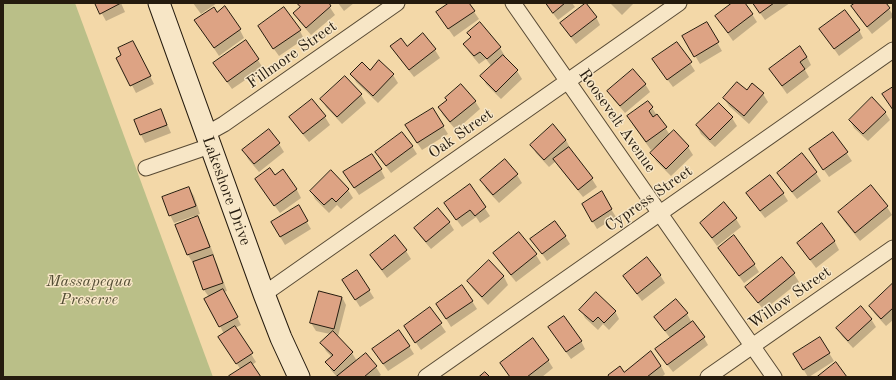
<!DOCTYPE html>
<html>
<head>
<meta charset="utf-8">
<style>
  body { margin:0 }
  #map { position:relative; width:896px; height:380px; overflow:hidden; background:#f3d8a8; font-family:"Old Standard TT",serif }
  canvas { display:block }
  .frame { position:absolute; inset:0; border:4px solid #251b0e; pointer-events:none }
</style>
</head>
<body>
<div id="map">
<canvas width="896" height="380"></canvas>
<div class="frame"></div>
</div>
<script>
const ctx = document.querySelector('canvas').getContext('2d');
ctx.lineJoin = 'round';
function fillPath(path, color) { ctx.fillStyle = color; ctx.fill(path, 'evenodd'); }
function strokePath(path, color, width, dash) { ctx.strokeStyle = color; ctx.lineWidth = width; ctx.lineCap = dash ? 'butt' : 'round'; ctx.setLineDash(dash || []); ctx.stroke(path); }
function write(font, color, halo, rows, align = 'center') {
  ctx.font = font + ' "Old Standard TT",serif'; ctx.lineWidth = 3; ctx.setLineDash([]); ctx.textBaseline = 'middle'; ctx.strokeStyle = halo; ctx.fillStyle = color; for (const [text, x, y, turn = 0] of rows) {
    ctx.save(); ctx.translate(x, y); ctx.rotate((+turn || 0) * Math.PI / 180); ctx.textAlign = isNaN(turn) ? turn : align; if (halo) ctx.strokeText(text, 0, 0); ctx.fillText(text, 0, 0); ctx.restore();
  }
}
fillPath(new Path2D(`
  M3 3H75L213 377H3Z`), '#babf88');
fillPath(new Path2D(`
  M96 3H121L125 12 106 21Z
  M193 3H217L201 14Z
  M298 3H327L335 15 311 35 299 21 294 13 300 8Z
  M338 3H354L344 11Z
  M451 3H468L479 19 454 37 442 20Z
  M545 3H572L575 7 558 20Z
  M610 3H634L622 15Z
  M734 3H744L752 14 757 22 733 41 721 24 716 16Z
  M753 3H790L765 20Z
  M857 3H885L893 15V17L872 34 857 15 852 7Z
  M217 13 240 30 244 38 219 56 196 21Z
  M596 17 600 25 576 44 566 31 561 23Z
  M706 23 722 51 700 64 684 37Z
  M480 24 500 48 505 56 504 57 517 71 522 79 501 99 486 84 482 76 492 67 486 59 479 64 469 52 465 44 472 38 469 33Z
  M820 29 859 30 863 38 839 56Z
  M300 31 304 39 279 56 263 34Z
  M423 34 435 50 440 58 414 77 396 54 392 46 407 47Z
  M246 42 263 68 232 89 219 71Z
  M677 43 695 71 673 87 658 67Z
  M137 50 154 84 136 93 118 58Z
  M807 57 811 65 805 70 809 77 787 94 775 77 770 69Z
  M370 71 393 75 398 83 378 103 356 82 352 74Z
  M345 77 361 95 366 103 342 124 326 107 322 99Z
  M645 84 650 92 625 113 613 99 609 91Z
  M752 85 763 94 768 102 749 124 729 106 724 98 747 91Z
  M312 100 325 117 330 125 309 142 295 125 291 117Z
  M447 100 475 101 480 109 456 130 443 115 439 107Z
  M719 104 732 118 737 126 715 147 701 134 697 126Z
  M652 108 670 135 674 131 688 147 693 155 671 176 656 161 652 153 659 146 658 145 651 150 633 125 629 117Z
  M161 111 165 119 171 133 145 143 141 135Z
  M885 112 890 120 868 141 854 128 850 120Z
  M443 126 448 134 422 150 411 134Z
  M268 131 279 144 284 152 259 172 248 159 244 151Z
  M833 133 852 161 829 177 810 150Z
  M566 140 570 148 569 149 592 179 597 187 583 197 559 167 556 161 549 167 536 153 532 145Z
  M412 146 417 154 391 173 381 160Z
  M801 155 816 173 821 181 797 199 783 181 778 173Z
  M381 170 385 178 359 195 349 180Z
  M282 171 297 190 301 198 280 213 261 187 256 179 274 176Z
  M331 172 348 190 353 198 341 209 337 205 329 213 315 199 311 191Z
  M517 175 522 183 499 203 486 189 482 181Z
  M470 186 490 216 480 223 476 217 462 227 450 211Z
  M871 187 887 207 892 215 860 241 844 221 839 213Z
  M189 188 194 196 200 214 197 215 202 225 214 255H212L217 264 227 291 224 292 241 325 235 328 256 362 252 365 260 377H231L241 370 224 345V334L220 326 209 297 204 290 194 262 193 263 188 255 176 225 195 218 194 216 174 223 170 215Z
  M601 193 616 217 597 229 583 205Z
  M747 193H783L788 201 765 218 752 201Z
  M724 204 736 219 741 227 717 246 706 231 701 223Z
  M298 207 311 229 285 245 272 223Z
  M449 222 454 230 431 249 420 236 415 228Z
  M822 225 835 242 839 250 816 268 803 251 798 243Z
  M519 234 536 255 541 263 516 282 499 261 495 253Z
  M565 236 570 244 547 261 532 239Z
  M395 237 406 251 411 259 387 278 376 263 371 255Z
  M724 256 754 264 759 272 744 283Z
  M782 258 794 274 799 282 764 310 751 295 747 287Z
  M489 261 504 277 508 285 488 305 473 289 468 281Z
  M660 275 665 283 642 301 629 284 625 276Z
  M893 284V320L886 326 875 314 870 306Z
  M348 288 369 290 374 298 360 307Z
  M342 297 346 305 338 336H336L352 353 357 361 366 354 376 367 381 375 378 377H337L331 370 327 362 332 357 326 351 322 343 330 334 316 331 311 323Z
  M676 300 687 314 692 323 704 338 708 345 673 372 661 357 671 339 660 325 655 317Z
  M472 301 477 309 451 327 437 304Z
  M430 309 446 332 421 350 405 327Z
  M581 310 615 311 619 319 609 330 603 324 598 330 585 318Z
  M871 319 876 327 853 348 842 336 838 328Z
  M554 335 581 341 585 349 571 359Z
  M409 346 414 354 388 371 378 357Z
  M829 353 834 361 809 377H808L799 362Z
  M548 360 553 368 542 377H510L501 364Z
  M661 366 665 374 662 377H610L623 373Z`), '#0003');
const building = new Path2D(`
  M95 3H121L100 14Z
  M297 3H329L331 6 306 28 293 13 300 7Z
  M449 3H469L475 11 448 29 436 12Z
  M546 3H565L553 13Z
  M586 3 597 17 571 37 560 23Z
  M732 3H745L753 14 728 33 715 16Z
  M753 3H774L760 13Z
  M855 3H886L890 8 867 27 851 6Z
  M225 6 241 29 214 48 194 20 214 7 217 12Z
  M284 7 301 30 273 49 258 26Z
  M845 10 860 30 834 49 819 29Z
  M480 22 501 47 487 59 480 52 474 56 463 44 471 37 467 33Z
  M707 22 719 42 694 57 682 36Z
  M423 33 436 49 409 70 390 46 401 38 407 46Z
  M246 40 259 59 227 82 213 63Z
  M133 41 151 76 130 86 116 58 121 55 118 48Z
  M677 42 692 62 667 80 652 59Z
  M800 46 807 57 800 62 805 69 782 86 769 69Z
  M503 55 518 70 496 92 480 76Z
  M379 60 394 74 373 96 350 74 362 62 370 70Z
  M633 69 646 84 620 106 607 91Z
  M345 76 362 94 337 117 320 99Z
  M737 82 747 90 752 83 764 93 744 116 723 98Z
  M461 84 476 101 450 122 438 107 447 100 445 98Z
  M893 87V110L882 94Z
  M872 97 886 112 863 134 849 120Z
  M312 99 326 116 303 134 289 117Z
  M648 101 653 107 649 111 653 117 657 114 667 127 646 142 627 116Z
  M719 103 733 117 710 140 696 125Z
  M433 108 444 126 417 143 405 125Z
  M161 109 167 125 140 135 134 120Z
  M553 124 566 140 544 160 530 145Z
  M269 129 280 143 254 164 242 150Z
  M674 130 689 146 666 169 650 153Z
  M402 132 413 146 386 166 375 152Z
  M833 132 848 152 823 170 809 149Z
  M569 147 593 178 578 190 553 159Z
  M802 153 817 172 792 192 777 173Z
  M372 154 382 169 354 188 343 172Z
  M505 159 518 174 493 195 480 180Z
  M270 168 275 175 283 169 297 189 274 206 255 179Z
  M331 170 349 189 336 202 332 198 324 205 310 191Z
  M770 175 784 193 760 211 746 193Z
  M470 184 486 207 475 216 470 210 456 220 444 203Z
  M871 185 888 206 855 233 838 212Z
  M189 187 196 206 169 216 162 197Z
  M602 191 612 209 592 222 582 204Z
  M724 202 737 218 712 238 700 223Z
  M299 205 308 221 280 237 271 222Z
  M438 208 450 222 426 242 414 228Z
  M198 216 210 247 187 255 175 225Z
  M555 221 566 236 542 254 530 239Z
  M822 223 835 241 810 260 797 243Z
  M519 232 537 254 511 275 493 253Z
  M395 235 407 250 382 270 370 255Z
  M734 235 755 264 739 276 718 248Z
  M213 255 223 283 203 290 193 262Z
  M647 257 661 275 637 294 623 276Z
  M782 257 795 273 758 303 745 287Z
  M489 260 504 276 482 297 467 281Z
  M357 270 370 290 355 300 342 280Z
  M893 283V308L881 319 869 306Z
  M462 285 473 301 446 319 436 304Z
  M223 289 238 317 219 327 204 299Z
  M319 291 342 297 334 329 310 323Z
  M596 292 616 311 604 323 598 317 593 322 579 310Z
  M676 299 688 313 665 331 654 317Z
  M861 306 872 319 848 341 836 328Z
  M430 307 442 323 415 343 404 326Z
  M564 316 582 341 566 352 548 327Z
  M693 321 705 337 667 365 655 349Z
  M235 326 253 353 236 364 218 337Z
  M399 330 410 346 383 364 372 349Z
  M333 331 353 352 334 371 325 362 333 355 320 343Z
  M820 337 830 353 803 370 793 354Z
  M533 338 549 360 527 377H510L500 363Z
  M651 351 661 366 647 377H609L608 375 620 366 624 372Z
  M366 353 377 366 364 377H336Z
  M251 362 261 377H230L229 376Z
  M836 362 847 377H817Z
  M485 372 490 377H479Z`);
fillPath(building, '#dda384');
strokePath(building, '#251b0e', 1);
const street = new Path2D(`
  M513 3 774 377
  M206 134 224 124 397 3
  M146 168 210 146
  M264 294 679 3
  M426 377 893 50
  M708 377 893 248`);
const secondary = new Path2D(`
  M159 3 264 294 281 338 299 377`);
strokePath(street, '#584a34', 17);
strokePath(secondary, '#251b0e', 23);
strokePath(street, '#f7e6c6', 15);
strokePath(secondary, '#f7e6c6', 21);
write('16px', '#251b0e', '#f7e6c6', [
  ["Fillmore Street",292,55,-35],
  ["Roosevelt Avenue",617,121,55],
  ["Oak Street",461,134,-35],
  ["Lakeshore Drive",226,191,70],
  ["Cypress Street",649,199,-35],
  ["Willow Street",790,298,-35]
]);
write('italic 16px', '#524c33', '#f7e6c6', [
  ["Massapequa",89,282],
  ["Preserve",89,300]
]);
</script>
</body>
</html>
